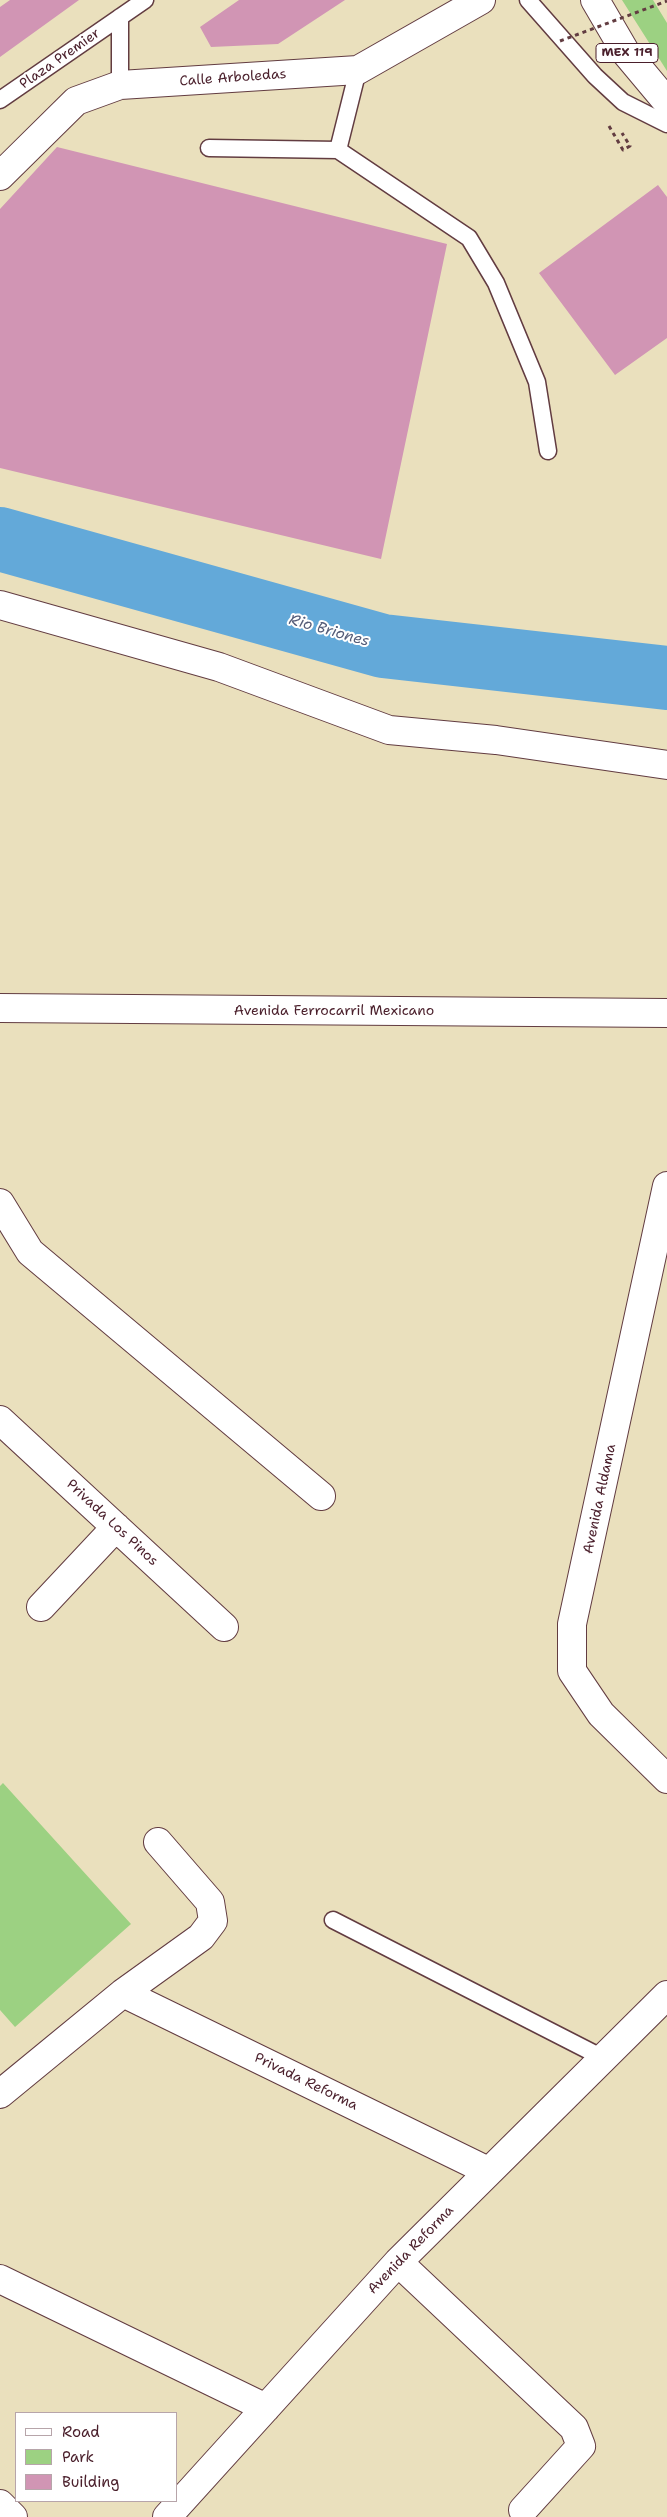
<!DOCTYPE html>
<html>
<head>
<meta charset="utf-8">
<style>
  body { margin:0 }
  #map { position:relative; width:667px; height:2517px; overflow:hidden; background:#eae0bd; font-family:"Shantell Sans",sans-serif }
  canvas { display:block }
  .legend { position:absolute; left:15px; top:2412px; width:162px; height:90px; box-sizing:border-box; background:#fff; border:1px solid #b7a5aa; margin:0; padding:6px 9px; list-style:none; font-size:15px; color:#4a1f2b }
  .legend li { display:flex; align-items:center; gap:10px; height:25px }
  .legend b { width:25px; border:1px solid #b7a5aa }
</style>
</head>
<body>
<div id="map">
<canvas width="667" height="2517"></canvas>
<ul class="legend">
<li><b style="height:6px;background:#fff"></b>Road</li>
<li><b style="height:14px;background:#9cd182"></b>Park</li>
<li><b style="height:14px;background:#d195b4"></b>Building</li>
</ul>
</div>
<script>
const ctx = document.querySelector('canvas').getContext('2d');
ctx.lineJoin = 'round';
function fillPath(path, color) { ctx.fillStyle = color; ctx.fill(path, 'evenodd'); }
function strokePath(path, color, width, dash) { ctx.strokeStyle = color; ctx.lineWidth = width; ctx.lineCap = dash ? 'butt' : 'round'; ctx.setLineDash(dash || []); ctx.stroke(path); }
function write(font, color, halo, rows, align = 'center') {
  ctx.font = font + ' "Shantell Sans",sans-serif'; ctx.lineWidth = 4; ctx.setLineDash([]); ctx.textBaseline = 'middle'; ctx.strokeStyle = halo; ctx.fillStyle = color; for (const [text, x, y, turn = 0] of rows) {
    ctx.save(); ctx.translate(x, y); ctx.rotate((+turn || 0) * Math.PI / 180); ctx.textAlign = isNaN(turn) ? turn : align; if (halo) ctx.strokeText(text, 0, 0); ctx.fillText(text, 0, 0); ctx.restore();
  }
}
fillPath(new Path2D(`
  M622 0H653L667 23V71Z
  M3 1783 131 1924 15 2027 0 2010V1786Z`), '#9cd182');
strokePath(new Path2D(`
  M0 539 383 646 667 678`), '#63a9d9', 64);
fillPath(new Path2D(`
  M10 0H79L0 57V7Z
  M239 0H345L278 44 211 47 200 27Z
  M57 147 447 244 381 559 0 468V209Z
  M658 185 667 197V338L615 375 539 273Z`), '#d195b4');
const service = new Path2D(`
  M528 0 595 76 623 102 667 124
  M120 17V85
  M358 70 338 150 469 238 496 283 537 382 548 451
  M0 100 145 0
  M209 148 338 150
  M333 1920 605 2059`);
const minor = new Path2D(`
  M0 176 76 101 120 85 358 70 481 0
  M0 605 219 667 389 730 496 740 667 765
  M0 1008 667 1013
  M667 1186 572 1624V1671L601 1714 667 1779
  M0 1203 30 1252 321 1496
  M0 1420 224 1627
  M41 1607 116 1527
  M123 1993 488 2171
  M0 2094 123 1993 201 1937 213 1921 210 1902 158 1842
  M398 2262 574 2428 581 2446 523 2510
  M0 2279 266 2408
  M0 2504 13 2517
  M167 2517 398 2262 667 1995`);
const primary = new Path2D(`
  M595 0 626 53 667 102`);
strokePath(service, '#623c41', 19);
strokePath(minor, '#623c41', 30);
strokePath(primary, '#623c41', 30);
strokePath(new Path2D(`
  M609 126 623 150 630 146 622 133`), '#623c41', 3, [4, 4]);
strokePath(service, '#fff', 16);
strokePath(minor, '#fff', 28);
strokePath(primary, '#fff', 28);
strokePath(new Path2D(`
  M560 41 667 1`), '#623c41', 3, [4, 4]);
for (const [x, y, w] of [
  [627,53,62]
]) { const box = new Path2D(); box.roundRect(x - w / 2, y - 9.5, w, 19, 4); ctx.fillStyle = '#fff'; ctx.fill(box); strokePath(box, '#4a1f2b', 1); }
write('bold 12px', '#4a1f2b', null, [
  ["MEX 119",627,53]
]);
write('14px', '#4a1f2b', '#fff', [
  ["Plaza Premier",60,59,-35],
  ["Calle Arboledas",233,78,-4],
  ["Avenida Ferrocarril Mexicano",334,1011],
  ["Avenida Aldama",600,1499,-78],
  ["Privada Los Pinos",112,1523,43],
  ["Privada Reforma",306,2082,26],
  ["Avenida Reforma",411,2250,-46]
]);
write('italic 15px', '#555d79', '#fff', [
  ["Rio Briones",329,631,16]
]);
</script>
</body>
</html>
